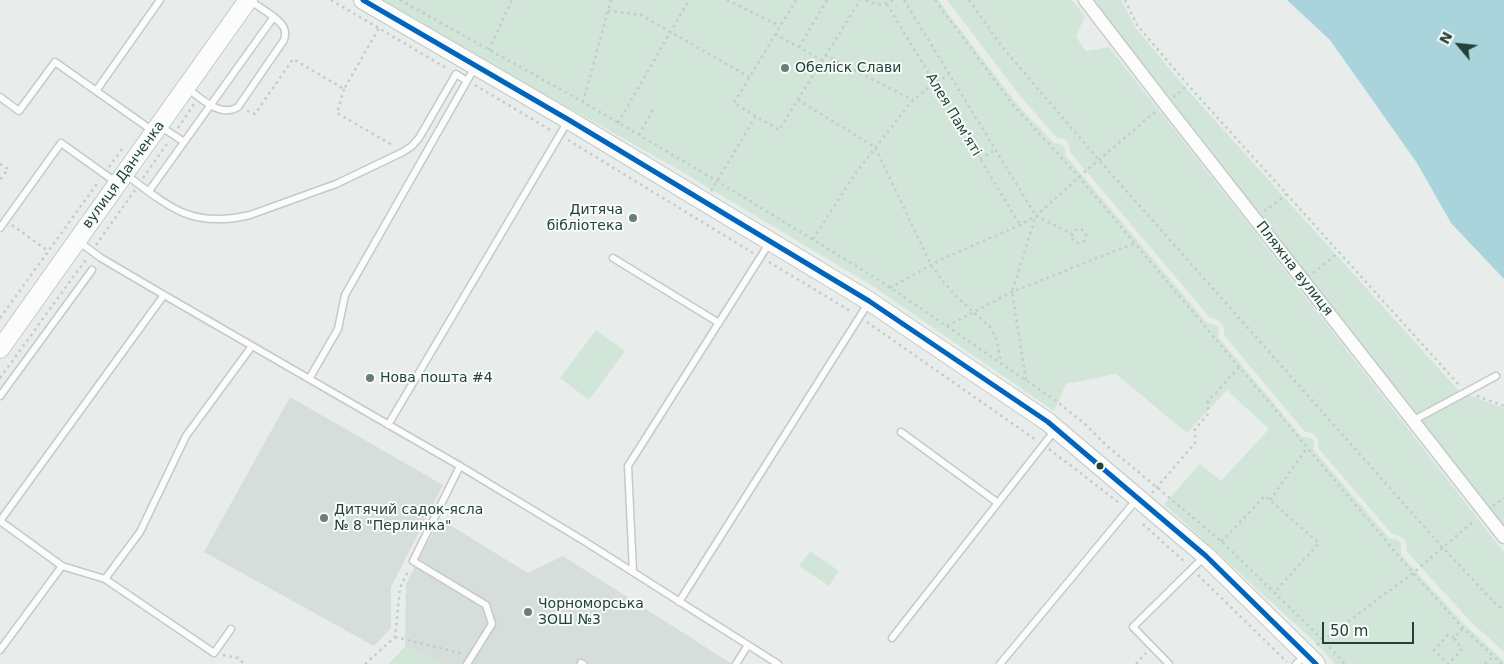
<!DOCTYPE html>
<html>
<head>
<meta charset="utf-8">
<style>
  body { margin:0 }
  #map { position:relative; width:1504px; height:664px; overflow:hidden; background:#e8edeb; font-family:"DejaVu Sans",sans-serif }
  canvas { display:block }
  .north { position:absolute; left:1434px; top:20px; width:50px; height:50px; -webkit-text-stroke:4px #f7fbf9; paint-order:stroke; rotate:298deg; font-size:14px; font-weight:700; line-height:20px; text-align:center; color:#24423a }
  .north::after { content:''; display:block; margin:auto; width:18px; height:22px; background:#24423a; clip-path:polygon(50% 0,100% 100%,50% 72%,0 100%) }
  .scale { position:absolute; left:1322px; top:622px; width:92px; height:22px; box-sizing:border-box; border:2px solid #24423a; border-top:0; padding-left:6px; font-size:15px; line-height:18px; white-space:nowrap; color:#24423a; -webkit-text-stroke:4px #f7fbf9; paint-order:stroke }
</style>
</head>
<body>
<div id="map">
<canvas width="1504" height="664"></canvas>
<div class="north">N</div>
<div class="scale">50 m</div>
</div>
<script>
const ctx = document.querySelector('canvas').getContext('2d');
ctx.lineJoin = 'round';
function fillPath(path, color) { ctx.fillStyle = color; ctx.fill(path, 'evenodd'); }
function strokePath(path, color, width, dash) { ctx.strokeStyle = color; ctx.lineWidth = width; ctx.lineCap = dash ? 'butt' : 'round'; ctx.setLineDash(dash || []); ctx.stroke(path); }
function write(font, color, halo, rows, align = 'center') {
  ctx.font = font + ' "DejaVu Sans",sans-serif'; ctx.lineWidth = 4; ctx.setLineDash([]); ctx.textBaseline = 'middle'; ctx.strokeStyle = halo; ctx.fillStyle = color; for (const [text, x, y, turn = 0] of rows) {
    ctx.save(); ctx.translate(x, y); ctx.rotate((+turn || 0) * Math.PI / 180); ctx.textAlign = isNaN(turn) ? turn : align; if (halo) ctx.strokeText(text, 0, 0); ctx.fillText(text, 0, 0); ctx.restore();
  }
}
fillPath(new Path2D(`
  M290 397 443 485 391 587V628L374 646 204 552Z
  M440 519 528 573 563 556 732 664H444L405 647 406 584Z`), '#d6dedb');
fillPath(new Path2D(`
  M378 0H938L1016 103 1054 143C1063 144 1066 145 1065 155L1207 323C1217 324 1221 326 1218 337L1302 437C1312 437 1316 439 1313 449L1389 538 1396 539 1401 543V555L1465 625 1504 661V664H1335L1316 643 1164 504 1200 464 1221 481 1269 429 1227 390 1187 433 1116 374 1066 384 1054 411 871 285 679 170Z
  M947 0H1072L1085 16 1076 37 1086 51 1109 47 1243 217 1504 552V652L1470 621 1407 552C1407 541 1403 535 1392 534L1318 448C1320 438 1315 432 1305 432L1224 335C1226 326 1220 319 1210 318L1070 152C1070 143 1066 137 1057 138L1021 97Z
  M1091 0H1121L1135 27 1183 85 1460 392 1504 408V531Z
  M596 330 625 351 589 400 560 378Z
  M810 551 839 571 829 586 799 566Z
  M405 647 444 664H388Z`), '#d1e6d8');
fillPath(new Path2D(`
  M1287 0H1504V279L1451 223 1417 163 1330 40Z`), '#a9d4db');
const lane = new Path2D(`
  M187 88C202 99 220 118 238 107L284 40C285 36 286 33 284 28 279 18 259 7 249 0
  M96 91 160 0
  M0 97 19 111 55 62 153 131
  M160 126 184 142
  M125 174C143 187 164 205 184 213 204 221 229 220 250 215L336 184 403 152 412 146 419 138 456 74 467 81
  M149 191 273 18
  M0 228 61 143 117 183
  M78 241 101 258 164 295 460 466 584 541 778 664
  M613 258 719 323
  M309 379 338 329 345 295 475 67
  M0 396 92 270
  M1414 420 1496 376
  M388 425 568 121
  M901 432 998 503
  M460 466 413 561 486 605 492 624 467 664
  M0 521 62 566 105 579 214 653 231 629
  M0 521 164 295
  M633 572 628 466 770 242
  M105 579 140 532 186 436 252 346
  M679 602 869 302
  M892 638 1055 430
  M0 650 62 566
  M581 663 583 664
  M736 664 748 645
  M1000 664 1137 499
  M1169 664 1133 627 1205 556
  M1296 664 1306 655`);
const street = new Path2D(`
  M1085 0 1165 104 1504 537`);
const secondary = new Path2D(`
  M363 0 569 120 869 301 1048 422 1206 556 1316 664
  M0 349 248 0`);
strokePath(lane, '#c5cac8', 9);
strokePath(street, '#c5cac8', 15);
strokePath(secondary, '#c3cbc8', 20);
strokePath(new Path2D(`
  M331 0 448 69
  M400 0 583 102 717 181 879 280 1055 400 1086 425 1106 445 1221 541 1322 639 1345 664
  M727 0 780 26
  M796 0 734 103 779 130 860 0
  M866 0C875 5 884 6 893 0
  M904 0 1036 216
  M935 0 1014 106 1079 177 1413 573 1463 628 1502 664
  M969 0 1003 48 1099 160 1443 548 1495 603 1504 610
  M1125 0 1137 25 1188 85 1460 386
  M887 4 1020 225
  M608 11 641 15 749 77
  M775 34 822 60
  M799 47 827 0
  M489 50 512 0
  M825 55 913 100
  M475 85 552 131
  M344 89 337 113 394 146
  M1173 97 1188 85
  M798 100 875 147 931 265 942 280 957 297 990 327 997 341 1001 363
  M583 102 611 0
  M247 111 255 114 293 59 344 89 379 28
  M618 123 689 0
  M178 128 194 104
  M639 135 654 107
  M568 140 753 253
  M980 159 995 150
  M0 164 8 169 0 180
  M109 167 122 149
  M143 178 169 141
  M711 191 756 116
  M1264 211 1287 194
  M1036 216 1072 234
  M12 225 48 251
  M1072 236a7 7 0 1 1 14 0a7 7 0 1 1-14 0Z
  M813 239 855 174 911 102 934 83 949 75
  M96 245 135 190
  M769 262 852 312
  M1313 273 1339 252
  M890 288 940 260 1020 225 1036 216 1079 177 1156 111
  M0 318 99 181
  M867 322 1036 440
  M947 326 1012 292 1135 243
  M0 378 87 258
  M1026 380 1012 292 1035 218
  M1477 396 1504 406
  M1049 449 1118 502
  M1152 493 1195 443V429L1208 414V401L1239 367
  M1270 500 1307 448
  M1493 506 1504 498
  M1143 524 1185 562
  M1221 541 1225 538 1265 496 1319 543 1274 593
  M1198 575 1287 662
  M395 637 464 654
  M1454 638 1448 635 1434 650 1448 664 1462 649 1454 638 1463 628
  M1317 645 1413 573 1475 520
  M223 655 238 658 244 664
  M365 664 395 637 400 588 409 569
  M1136 664 1146 653
  M1485 664 1493 657`), '#c3ccca', 2.5, [2.5, 4]);
strokePath(lane, '#fcfcfc', 6);
strokePath(street, '#fcfcfc', 12);
strokePath(secondary, '#fcfcfc', 18);
strokePath(new Path2D(`
  M363 0 569 120 869 301 1048 422 1206 556 1316 664`), '#0065bd', 5);
for (const [x, y, r, color] of [
  [785,68,5,"#697e78"],
  [633,218,5,"#697e78"],
  [370,378,5,"#697e78"],
  [1100,466,4.5,"#24423a"],
  [324,518,5,"#697e78"],
  [528,612,5,"#697e78"]
]) { const dot = new Path2D(); dot.arc(x, y, r, 0, 2 * Math.PI); ctx.fillStyle = color; ctx.fill(dot); strokePath(dot, '#f7fbf9', 2); }
write('14px', '#24423a', '#f7fbf9', [
  ["Обеліск Cлави",795,68],
  ["Дитяча",623,210,"right"],
  ["бібліотека",623,226,"right"],
  ["Нова пошта #4",380,378],
  ["Дитячий садок-ясла",334,510],
  ["№ 8 \"Перлинка\"",334,526],
  ["Чорноморська",538,604],
  ["ЗОШ №3",538,620]
], 'left');
write('14px', '#24423a', '#f7fbf9', [
  ["Алея Пам'яті",953,115,59],
  ["вулиця Данченка",124,175,-54],
  ["Пляжна вулиця",1294,269,52]
]);
</script>
</body>
</html>
